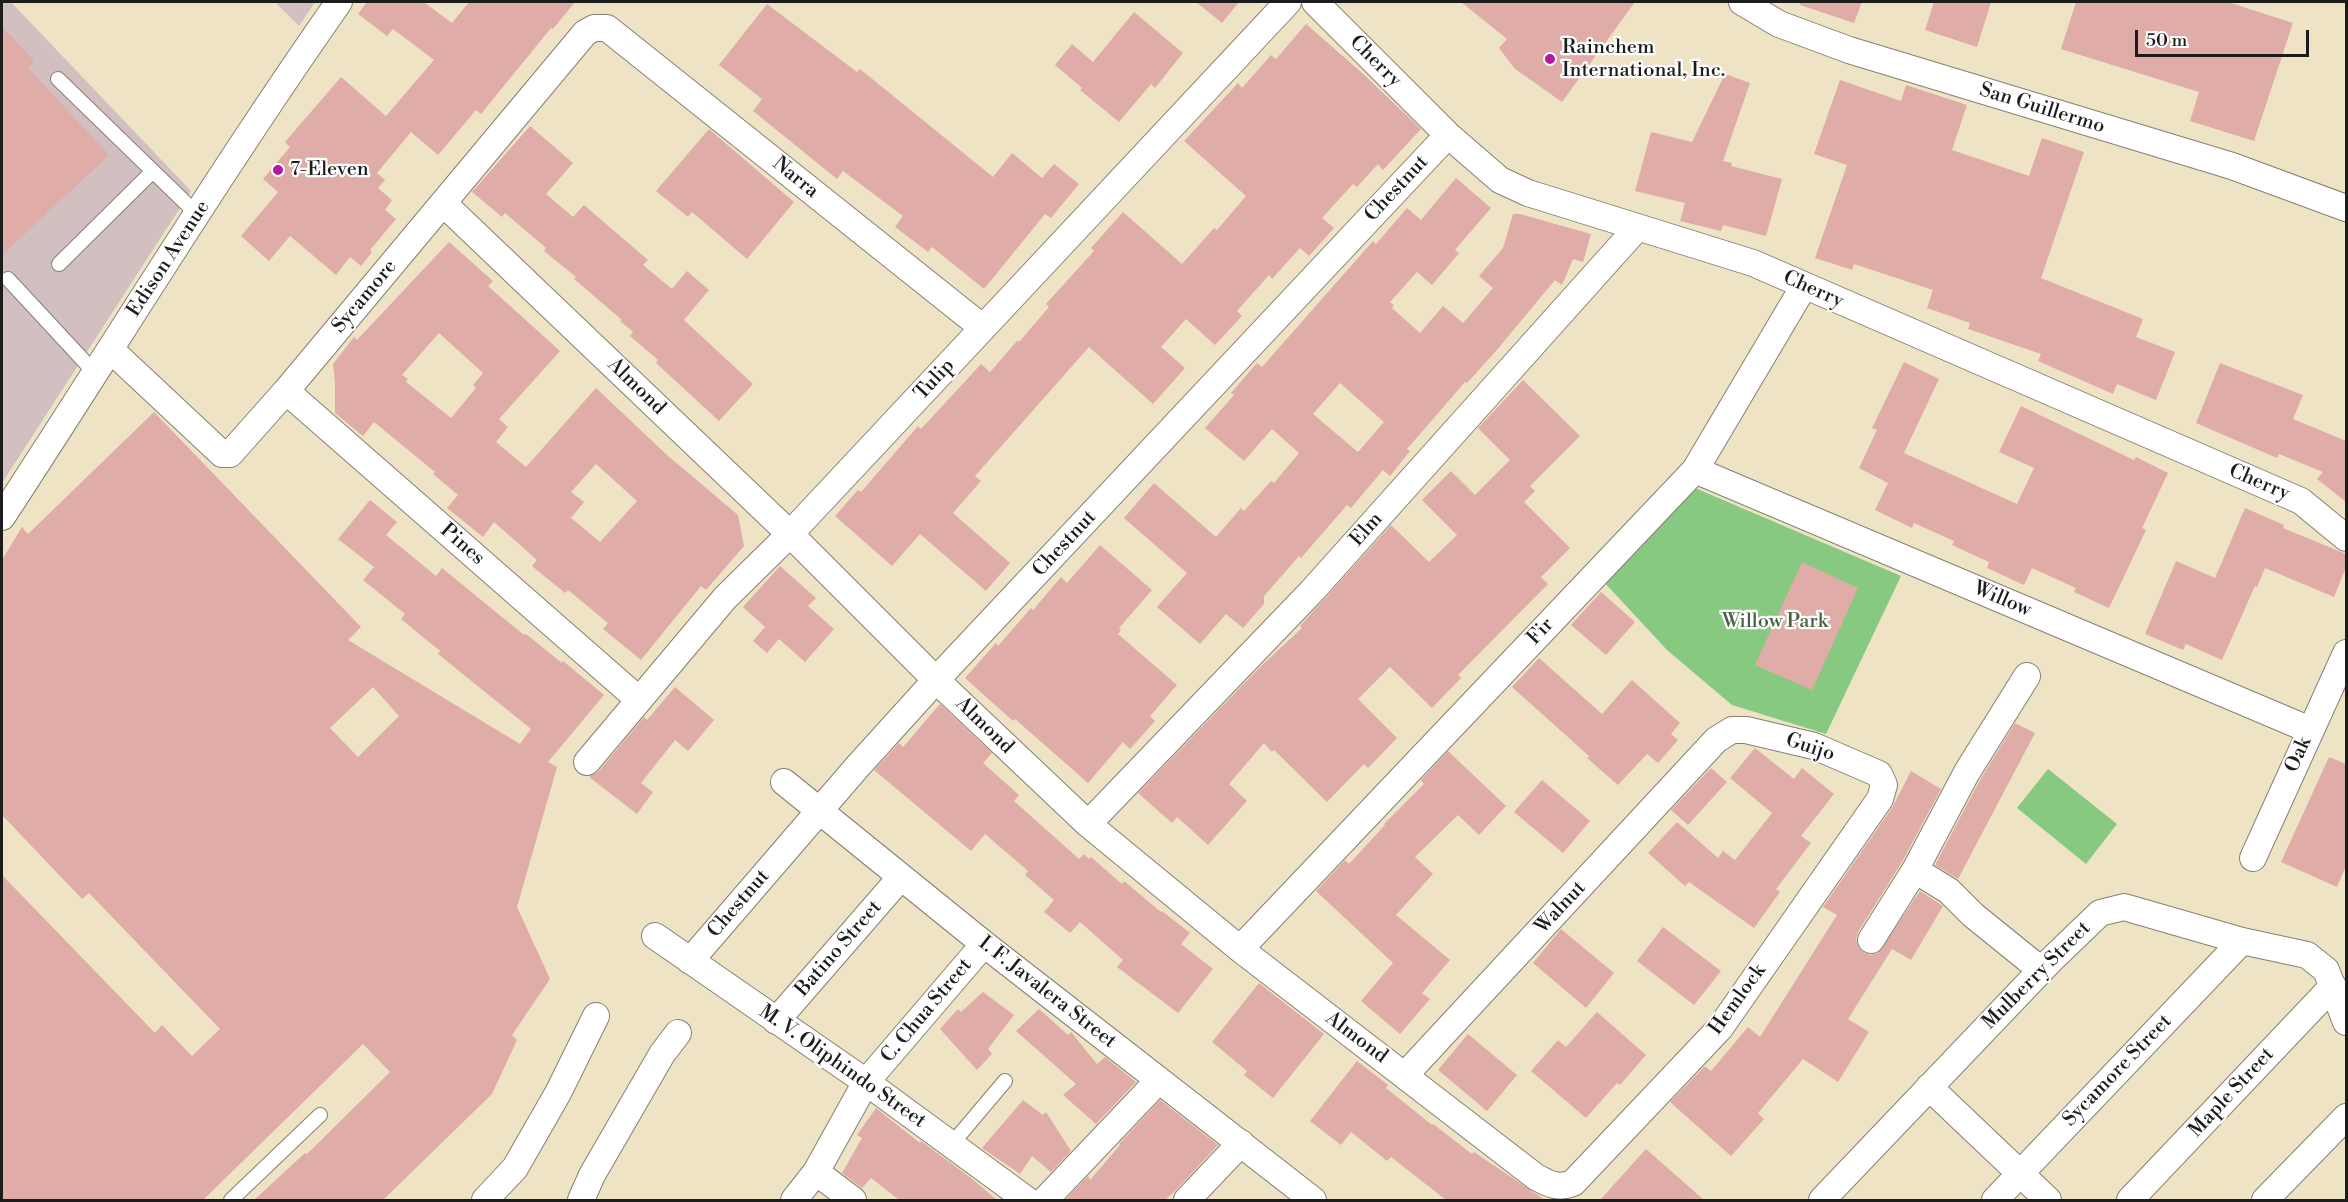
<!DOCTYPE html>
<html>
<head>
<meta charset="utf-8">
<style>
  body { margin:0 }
  #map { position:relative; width:2348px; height:1202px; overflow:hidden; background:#efe3c6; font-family:"Libre Bodoni",serif }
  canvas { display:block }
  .frame { position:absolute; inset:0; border:3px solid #1c1c1c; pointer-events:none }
  .scale { position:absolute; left:2135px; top:30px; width:174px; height:27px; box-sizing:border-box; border:3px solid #1c1c1c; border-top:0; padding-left:8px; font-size:18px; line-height:21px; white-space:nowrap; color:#1c1c1c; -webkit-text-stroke:4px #fff; paint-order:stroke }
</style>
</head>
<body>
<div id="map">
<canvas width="2348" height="1202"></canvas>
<div class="frame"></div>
<div class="scale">50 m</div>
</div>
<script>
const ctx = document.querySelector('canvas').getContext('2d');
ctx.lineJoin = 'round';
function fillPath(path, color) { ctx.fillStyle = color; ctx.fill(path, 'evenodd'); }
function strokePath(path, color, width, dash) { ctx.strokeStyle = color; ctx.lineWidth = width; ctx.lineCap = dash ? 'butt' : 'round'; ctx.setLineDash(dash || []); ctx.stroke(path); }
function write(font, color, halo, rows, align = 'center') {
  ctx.font = font + ' "Libre Bodoni",serif'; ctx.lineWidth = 4.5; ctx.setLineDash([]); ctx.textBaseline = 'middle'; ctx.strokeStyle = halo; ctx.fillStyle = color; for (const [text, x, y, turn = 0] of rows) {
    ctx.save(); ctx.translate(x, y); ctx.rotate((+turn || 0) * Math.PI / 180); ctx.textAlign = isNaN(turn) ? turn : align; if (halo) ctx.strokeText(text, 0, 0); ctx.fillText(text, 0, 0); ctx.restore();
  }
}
fillPath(new Path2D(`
  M2 2H11L191 191 2 483Z
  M275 2H315L299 26Z`), '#d2bfc0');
fillPath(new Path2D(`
  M1695 488 1901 576 1826 734 1732 705 1667 650 1604 582Z
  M2048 769 2117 824 2086 864 2017 808Z`), '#87c981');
fillPath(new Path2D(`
  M367 2H424L452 23 469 2H575L553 29 551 28 481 114 476 110 438 155 411 132 377 173 385 180 378 188 392 200 385 210 396 219 370 250 372 252 361 266 350 257 336 275 290 236 269 261 241 236 278 192 263 179 290 147 285 142 341 77 386 116 434 60 393 29 387 36 358 14Z
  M1196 2H1239L1222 23Z
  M1461 2H1635L1562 102 1515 69 1499 48 1507 39Z
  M1800 2H1862L1854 23 1800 5Z
  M1934 2H1991L1977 47 1925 30Z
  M2076 2H2228L2293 23 2254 141 2190 121 2199 92 2061 49Z
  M767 4 857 72 860 69 993 177 1012 153 1042 178 1054 164 1079 184 1051 218 1045 214 984 289 932 247 928 252 895 227 903 216 843 171 837 179 753 111 762 99 719 65Z
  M1134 12 1183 53 1155 88 1151 84 1119 122 1080 90 1082 88 1055 65 1072 44 1093 62Z
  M1306 24 1360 71 1421 129 1383 170 1378 164 1357 187 1353 184 1322 218 1334 228 1309 256 1300 248 1272 279 1269 275 1237 311 1242 316 1215 345 1186 319 1161 347 1185 368 1153 404 1089 347 975 476 981 481 953 513 1010 563 986 591 920 534 892 566 835 516 858 490 861 492 918 426 921 429 981 364 990 372 1018 340 1019 342 1049 307 1046 304 1094 251 1091 248 1123 212 1182 264 1214 228 1217 230 1246 196 1184 141 1238 83 1242 88 1271 55 1276 59Z
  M2 26 34 61 28 68 109 155 2 255Z
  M1725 74 1750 83 1723 161 1732 163 1731 166 1782 179 1766 236 1723 225 1721 231 1680 221 1685 203 1635 191 1651 132 1692 142Z
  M1840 80 1901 101 1906 85 1967 105 1952 150 2029 176 2042 138 2084 152 2041 278 2143 319 2136 337 2175 352 2156 400 2117 384 2113 394 2038 361 2041 354 1968 329 1970 323 1927 308 1933 290 1854 264 1852 270 1815 258 1847 165 1814 154Z
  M530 126 573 163 546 194 573 217 584 205 648 260 643 265 672 289 687 271 709 290 684 320 753 384 719 421 656 363 658 360 630 336 633 332 620 321 622 320 574 279 576 277 544 251 546 248 505 213 502 217 472 192Z
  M709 129 794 202 747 259 692 212 688 217 656 191Z
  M1456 178 1491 208 1455 250 1459 253 1432 285 1417 272 1390 302 1394 305 1392 308 1420 333 1443 306 1463 323 1493 288 1479 276 1503 248 1513 214H1520L1591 234 1583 262 1573 259 1562 285 1555 280 1496 351 1467 383 1465 382 1407 449 1410 451 1390 476 1383 470 1351 508 1347 505 1301 558 1299 556 1264 596V604L1243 628 1226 614 1200 644 1157 607 1187 573 1124 518 1154 483 1216 537 1241 508 1244 511 1271 481 1274 483 1299 453 1272 429 1244 461 1205 428 1234 395 1231 393 1257 363 1262 367 1373 241 1376 244 1407 208 1421 220ZM1340 383 1384 422 1358 452 1313 414Z
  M449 242 493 281 488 286 560 351 499 419 508 427 496 442 526 467 596 388 667 455 738 515 744 546 706 590 701 586 641 660 603 629 608 623 568 590 565 593 532 566 537 560 494 522 483 537 447 508 458 495 433 474 435 472 374 422 363 436 335 413V383L333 364 354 337 357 340ZM439 333 483 373 473 385 476 388 451 418 406 382 408 379 402 375ZM596 464 637 501 600 542 571 518 584 502 571 492Z
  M1904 362 1939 379 1904 453 2017 504 2034 468 1999 452 2021 406 2134 460 2136 457 2168 473 2142 528 2146 530 2109 608 2074 592 2076 588 2032 568 2024 585 1987 568 1989 562 1952 545 1954 541 1914 523 1912 528 1875 510 1888 483 1859 468 1877 430 1872 428Z
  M2220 363 2303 395 2293 419 2346 441V502L2317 479 2323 472 2279 454 2277 458 2196 423Z
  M1523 380 1580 436 1530 486 1535 491 1524 502 1570 548 1541 577 1548 584 1458 675 1461 678 1432 708 1390 667 1358 699 1397 738 1368 768 1364 764 1327 802 1274 750 1272 752 1264 743 1229 784 1247 801 1208 845 1177 817 1172 823 1138 793 1260 667 1302 628 1300 626 1391 525 1429 562 1457 535 1422 500 1451 471 1475 495 1510 460 1478 428Z
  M154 412 361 627 348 640 520 744 531 729 438 654 440 651 401 619 405 614 363 580 374 567 338 539 370 500 397 522 386 535 436 576 442 568 524 635 526 634 562 663 563 661 604 695 548 762 557 767 517 907 550 979 512 1035 517 1040 492 1094 383 1200H254L305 1153 307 1154 390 1072 363 1044 203 1200H2V875L155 1033 162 1025 192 1056 220 1029 89 893 82 899 2 815V560L22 527 28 534ZM373 687 399 716 358 757 330 728Z
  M2245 508 2284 525 2283 528 2346 554V567L2334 597 2265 568 2257 587 2255 586 2222 660 2186 644 2183 650 2145 634 2176 561 2215 578Z
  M1100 545 1152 590 1119 628 1121 630 1118 634 1177 685 1150 716 1155 721 1130 749 1123 742 1088 783 1015 719 1013 721 965 678 996 643 998 646 1031 608 1033 610 1061 577 1067 583Z
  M1802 562 1858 588 1812 690 1755 665Z
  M780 566 816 598 808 606 834 629 805 662 779 639 767 653 753 641 765 627 743 607Z
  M1601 592 1635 622 1606 655 1571 625Z
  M1539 658 1602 714 1632 680 1680 723 1671 734 1678 740 1658 763 1647 754 1618 785 1587 758 1589 756 1512 687Z
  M675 687 714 720 688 751 675 740 641 783 653 792 637 814 589 777 598 772 644 717 647 720Z
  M940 704 992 753 983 763 1019 795 1014 801 1079 859 1084 854 1089 859 1091 857 1122 884 1124 881 1161 912 1162 911 1190 933 1181 944 1213 969 1178 1013 1117 967 1123 960 1080 922 1070 933 1044 912 1054 900 1025 875 1028 871 985 834 971 851 874 770 899 743 903 747Z
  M2015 723 2035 733 1958 879 1935 865 1980 780Z
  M1755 748 1794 779 1802 768 1834 794 1801 836 1811 843 1776 889 1780 892 1754 928 1689 882 1685 886 1648 853 1677 822 1718 858 1723 851 1735 860 1772 813 1730 778Z
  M1448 751 1506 806 1479 835 1458 815 1415 857 1433 874 1396 915 1450 960 1422 993 1430 999 1400 1034 1361 1001 1393 963 1316 891 1345 860 1349 864 1385 825 1384 824 1424 784 1421 780Z
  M2329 757 2346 764V866L2337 887 2281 862Z
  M1711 768 1727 782 1688 825 1671 810Z
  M1911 771 1941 789 1902 862 1858 932 1856 939 1858 946 1864 953 1871 955 1878 953 1920 891 1943 906 1911 960 1892 949 1848 1019 1869 1032 1838 1082 1803 1059 1758 1113 1764 1119 1731 1156 1670 1102 1705 1066 1711 1071 1748 1027 1760 1037 1837 915 1823 907 1892 808Z
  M1542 780 1590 821 1563 853 1514 812Z
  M1663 927 1721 971 1694 1005 1637 961Z
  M1561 929 1614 973 1586 1008 1533 963Z
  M1259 983 1324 1034 1273 1098 1244 1075 1247 1071 1212 1042Z
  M983 992 1014 1015 988 1049 992 1054 977 1070 940 1029 958 1009 961 1012Z
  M1039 1009 1068 1035 1071 1032 1097 1064 1105 1057 1136 1082 1096 1124 1063 1095 1076 1084 1016 1031Z
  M1597 1012 1646 1055 1620 1085 1617 1083 1586 1118 1531 1071 1558 1040 1566 1047Z
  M1468 1034 1517 1075 1487 1111 1438 1070Z
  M1357 1061 1388 1085 1386 1088 1432 1125 1433 1124 1472 1154 1474 1152 1545 1200H1446L1391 1157 1387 1161 1351 1132 1341 1145 1310 1121Z
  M1023 1100 1043 1115 1046 1112 1071 1151 1051 1172 1032 1156 1020 1174 982 1148Z
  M1160 1100 1218 1145 1175 1191 1165 1200H1065L1088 1176 1090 1180 1120 1145 1119 1144Z
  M876 1108 920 1143 921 1141 971 1178 997 1200H899L871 1178 862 1188 842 1173 862 1138 857 1135Z
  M1646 1149 1704 1200H1600Z`), '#dfaca8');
const lane = new Path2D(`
  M58 79 198 215
  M59 264 152 172
  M8 279 96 374
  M951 1145 1005 1081
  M231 1200 320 1115`);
const street = new Path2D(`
  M1315 2 1448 135 1500 180 1528 193 1753 263 2301 501 2346 538
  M1742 2 1779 24 1849 50 2232 166 2346 208
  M443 203 790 534 936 680 1088 824 1240 949 1536 1177C1549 1184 1558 1189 1573 1183L1720 1028 1880 799 1884 785 1879 774 1814 746 1746 730H1732L1716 740 1405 1075
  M111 350 222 454H230L286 391 585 33 594 28H607L983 328
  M286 391 638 699
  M1695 470 2310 730
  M2 517C114 346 221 170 339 2
  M587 762 725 598 790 534 1288 2
  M784 782 984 944 1313 1200
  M1088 824 1312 591 1637 228
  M2253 858 2346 653
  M1915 870 1949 891 1973 915 2041 970
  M655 936 866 1082 1027 1200
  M1871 940 1915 870 1967 772 2027 676
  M1240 949 1695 470 1804 286
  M690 961 858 766 936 680 1448 135
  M776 1021 901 877
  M1929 1087 2048 1200
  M816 1172 853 1200
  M485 1200 515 1168 558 1093 596 1016
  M581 1200 592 1175 662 1054 678 1033
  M794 1200 816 1172 866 1082 984 944
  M1045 1200 1158 1081
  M1187 1200 1241 1143
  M1822 1200 2049 962 2100 913 2124 907 2242 941 2307 955 2326 970 2346 1022
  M1995 1200 2242 941
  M2130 1200 2333 986
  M2265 1200 2346 1117`);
strokePath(lane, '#868071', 16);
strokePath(street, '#868071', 28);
strokePath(lane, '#fff', 14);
strokePath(street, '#fff', 26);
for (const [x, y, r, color] of [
  [1550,59,6,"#b5179e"],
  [278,170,6,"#b5179e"]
]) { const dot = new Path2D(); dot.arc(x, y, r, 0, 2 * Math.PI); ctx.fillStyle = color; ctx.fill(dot); strokePath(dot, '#fff', 2); }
write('20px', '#1c1c1c', '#fff', [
  ["Rainchem",1562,48],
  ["International, Inc.",1562,71],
  ["7-Eleven",290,170]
], 'left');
write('20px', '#1c1c1c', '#fff', [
  ["Cherry",1375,62,45],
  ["San Guillermo",2042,109,17],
  ["Narra",795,178,39],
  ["Chestnut",1397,189,-47],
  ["Edison Avenue",169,259,-57],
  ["Cherry",1813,290,24],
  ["Sycamore",365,297,-50],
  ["Tulip",935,380,-47],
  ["Almond",636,387,44],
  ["Cherry",2259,483,23],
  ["Elm",1367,530,-48],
  ["Chestnut",1065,544,-47],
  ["Pines",462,545,41],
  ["Willow",2002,600,23],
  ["Fir",1541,632,-47],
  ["Almond",984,726,44],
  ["Guijo",1810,748,18],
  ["Oak",2299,755,-66],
  ["Chestnut",739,904,-49],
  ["Walnut",1561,908,-47],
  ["Batino Street",839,949,-49],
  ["Mulberry Street",2037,976,-45],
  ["I. F. Javalera Street",1047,993,38],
  ["Hemlock",1738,1000,-54],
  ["C. Chua Street",927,1011,-50],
  ["Almond",1356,1038,37],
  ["M. V. Oliphindo Street",842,1067,35],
  ["Sycamore Street",2118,1071,-46],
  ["Maple Street",2232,1093,-47]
]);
write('20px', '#476144', '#fff', [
  ["Willow Park",1775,622]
]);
</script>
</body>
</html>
